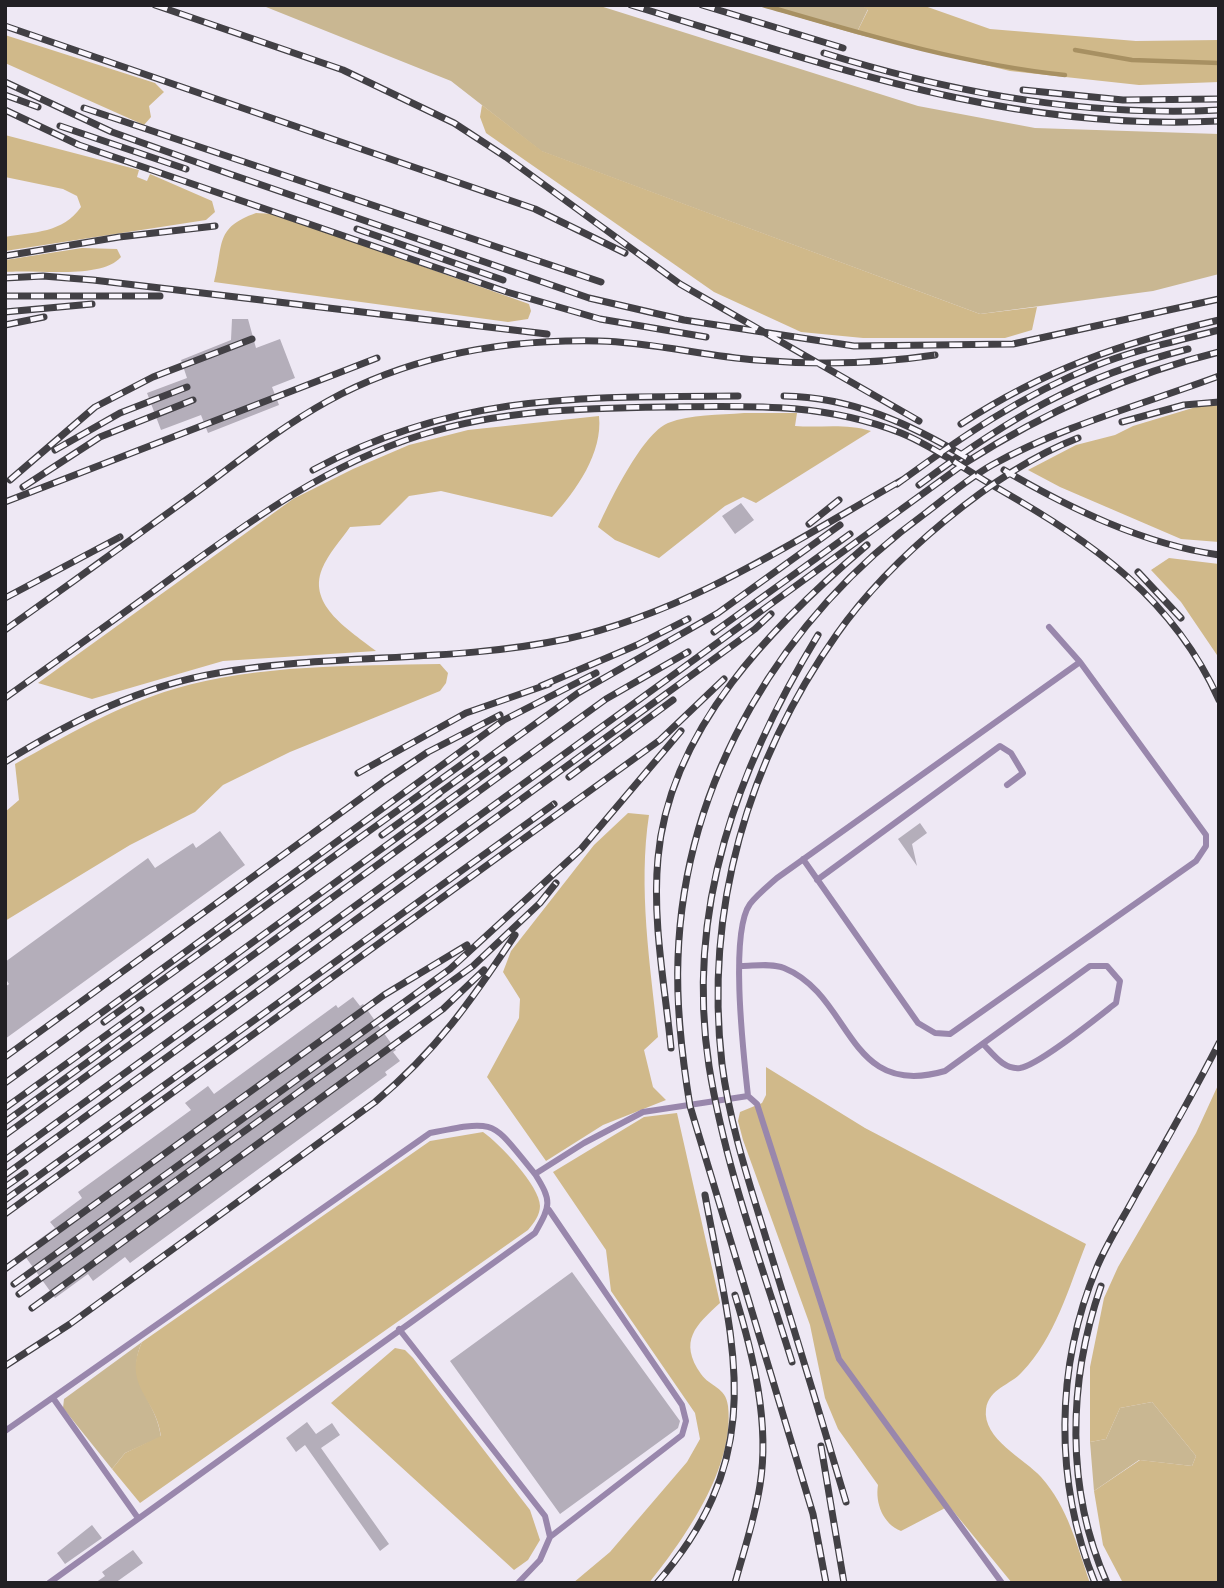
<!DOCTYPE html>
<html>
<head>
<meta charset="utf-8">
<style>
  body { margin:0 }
  #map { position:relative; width:1224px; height:1588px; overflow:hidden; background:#eee8f4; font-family:Ubuntu,sans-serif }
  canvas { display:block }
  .frame { position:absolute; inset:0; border:7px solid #222024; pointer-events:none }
</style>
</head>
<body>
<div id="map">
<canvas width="1224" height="1588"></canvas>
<div class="frame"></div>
</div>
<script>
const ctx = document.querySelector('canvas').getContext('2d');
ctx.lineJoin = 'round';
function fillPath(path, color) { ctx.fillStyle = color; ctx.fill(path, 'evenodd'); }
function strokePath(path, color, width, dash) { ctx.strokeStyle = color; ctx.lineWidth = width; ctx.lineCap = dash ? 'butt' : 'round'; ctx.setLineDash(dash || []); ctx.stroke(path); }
fillPath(new Path2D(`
  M261 5H597L918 106 1035 128 1219 134V274L1153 291 980 314 541 151 451 81Z
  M757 5H861L868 9 856 34Z
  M142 1342C124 1380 157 1401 161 1437L125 1453 112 1469 63 1408 64 1399Z
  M1152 1402 1196 1456 1192 1466 1139 1460 1094 1491 1090 1442 1106 1439 1120 1408Z`), '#c9b792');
fillPath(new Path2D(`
  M861 5H922L990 29 1136 41 1219 40V82L1139 85 1010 71 856 34 868 10Z
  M5 35 155 83 164 92 149 106 151 117 144 125 5 63Z
  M482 105 542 151 980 314 1037 307 1032 330 1005 338H863L801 332 714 292 486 133 480 117Z
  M5 135 139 170 137 177 147 181 150 174 212 201 215 212 206 220 5 251V237C34 232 63 233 81 207L77 196 63 189 5 177Z
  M256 213 275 214 529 304 531 311 528 319 508 322 214 282C224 244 214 228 256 213Z
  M82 248 117 249 121 257C101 280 36 269 5 272V260Z
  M1219 400V542L1181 539 1060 487 1028 470 1076 445 1115 435 1133 426Z
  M744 413H797L795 426C821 428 846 423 871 431L756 503 743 497 725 506 659 558 615 540 598 527C610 501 642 434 668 423 691 414 719 415 744 413Z
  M599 416C603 453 576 491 552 517L441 491 409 496 380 525 350 527C341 540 328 554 322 569 307 606 351 631 376 651L223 661 92 699 38 683 293 499 353 469 409 445 468 430Z
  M1169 558 1219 564V658L1181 602 1151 570Z
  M440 664 448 673 446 683 440 691 290 752 223 785 195 812 130 845 5 921V812L19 800 15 764C67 735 117 706 174 689 260 664 352 666 440 664Z
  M628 813 649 815C638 887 650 965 658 1037L644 1050 653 1087 666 1100 603 1125 546 1161 487 1077 519 1018 520 999 503 972 511 951 594 845Z
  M766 1067 865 1128 1086 1244C1069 1287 1055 1338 1022 1372 1011 1385 989 1388 986 1409 982 1439 1025 1459 1041 1477 1068 1507 1077 1546 1090 1583H1012L949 1506 901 1531C883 1524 875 1503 878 1485L838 1429 825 1398 810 1325 743 1140 738 1121 740 1112 762 1103 766 1095Z
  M1219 1083V1583H1123L1103 1545 1094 1491 1140 1460 1192 1466 1196 1456 1152 1402 1120 1408 1106 1439 1090 1442V1367L1104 1298 1118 1267 1196 1133Z
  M677 1113 720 1303C696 1325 678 1341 701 1374 710 1387 726 1387 728 1406 735 1467 685 1538 649 1583H573L610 1552 687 1462 700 1439 695 1413 611 1291 606 1250 553 1172 644 1117Z
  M483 1132C499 1143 540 1186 540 1206 540 1215 534 1223 528 1230L140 1503 112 1469 125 1453 161 1436C156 1397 122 1386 142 1342L430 1141Z
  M395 1348 405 1350 413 1358 530 1510 540 1540 528 1560 514 1570 331 1403Z`), '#d0b98a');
strokePath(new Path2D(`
  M763 5C863 34 961 64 1065 75
  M1075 50 1132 60 1219 63`), '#a79062', 4.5);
fillPath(new Path2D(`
  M232 319H248L256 348 280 339 295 378 272 387 279 405 208 433 201 415 161 430 147 393 187 378 181 360 231 340Z
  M741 503 754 520 735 534 722 516Z
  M920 823 927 833 912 844 917 866 898 839Z
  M220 831 245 865 5 1039V987L9 984 5 978V962L148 858 155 868 193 843 196 848Z
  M353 997 360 1006 363 1004 396 1050 393 1052 400 1061 385 1072 387 1075 130 1263 125 1257 93 1281 88 1274 55 1298 22 1252 55 1228 50 1222 82 1198 78 1192 191 1110 185 1103 208 1086 214 1094 336 1005 338 1008Z
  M572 1272 680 1421 678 1428 560 1514 450 1361Z
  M307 1422 316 1434 332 1423 340 1435 321 1448 389 1544 380 1551 305 1445 296 1452 286 1438Z
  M92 1525 102 1538 65 1564 57 1553Z
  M133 1550 143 1563 115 1583H95L105 1576 102 1572Z`), '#b4aeba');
strokePath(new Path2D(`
  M1049 627 1080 662
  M817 880 1000 746 1011 753 1023 773 1007 785
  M741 966C754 966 772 963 784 968 853 996 846 1100 945 1071L1090 966H1107L1120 981 1116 1003C1098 1017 1039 1065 1020 1068 1004 1070 993 1054 984 1045
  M748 1096C744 1058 729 933 750 904 757 895 768 886 777 878L1080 662 1206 835V846L1196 861 950 1034 935 1033 918 1023 803 859
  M549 1210 682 1405 686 1421 682 1435 550 1537
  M399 1329 545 1516 550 1537 540 1560 518 1583
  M53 1398 138 1518
  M5 1431 430 1133C499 1119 491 1121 535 1174L584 1143 643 1112 748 1096 757 1104 839 1359 1002 1583
  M49 1583 535 1233C551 1205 552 1201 535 1174`), '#9987ac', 6);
const rail = new Path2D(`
  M155 5 343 70 454 123 506 157 680 284 919 421
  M631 5C828 65 1009 132 1219 121
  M702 5 843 48
  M5 26 535 209 625 253
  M824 53C952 93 1084 117 1219 110
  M5 82 112 132 224 172 589 298 684 320 854 346 1013 344 1219 299
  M1023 90 1123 100 1219 99
  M5 95 38 107
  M84 108 601 282
  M5 110 79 145 507 292 600 319 706 337
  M60 126 186 169
  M357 229 503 280
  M5 256 119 237 215 226
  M5 278 43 276 93 280 547 334
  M5 296H160
  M5 312 92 304
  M5 325 44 317
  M784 396C851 397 911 424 967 458
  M1122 422 1184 405 1219 402
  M961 424C1046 369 1122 343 1219 320
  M55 450 120 413 187 387
  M313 470C457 393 581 397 738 396
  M1004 470C1069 508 1143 544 1219 555
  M10 480 95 407 153 377 252 339
  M897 484C960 438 1022 395 1095 366 1134 350 1177 341 1219 330
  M919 485C1009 418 1078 377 1188 349
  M23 487 100 437 193 400
  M5 502 377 358
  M809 524 839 500
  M1138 572 1181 618
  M5 598 120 537
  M5 630C67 586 128 542 190 497 235 464 279 428 328 401 412 355 505 339 599 341 651 342 704 356 756 360 816 365 876 364 935 355
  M714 632 850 534
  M541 686 637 645 688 619
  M5 698C62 657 120 616 177 574 254 518 329 464 421 435 500 410 582 408 665 407 749 406 822 402 901 433 935 447 967 471 999 489 1093 543 1173 598 1219 700
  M5 762C71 721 141 686 218 673 333 653 451 663 566 639 689 612 796 540 904 479
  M358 773 466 713 549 684
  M569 777 673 700
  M431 799 578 693 718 613 840 525
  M382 835 439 794
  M104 1022 476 754
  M671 1048C665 986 652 921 658 858 669 729 774 624 867 545
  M5 1057 386 780 428 752 500 715
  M5 1083 504 720 596 673
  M5 1108 141 1010
  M5 1122 504 760
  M5 1135 606 699 688 652
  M5 1160 965 463C1045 412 1126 375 1219 352
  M5 1175 755 629 771 614
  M5 1187 25 1173
  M5 1200 554 804
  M5 1214 660 740 724 679
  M5 1269 384 995 467 945
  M14 1284 450 969 581 849 681 731
  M1101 1286C1068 1381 1065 1489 1107 1583
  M19 1294 473 966 540 903 556 883
  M32 1308 443 1009 484 970
  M792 1362C762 1265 725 1167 709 1066 685 908 738 767 818 635
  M5 1366 70 1324 375 1102C437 1050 471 1001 515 935
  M821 1446 844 1583
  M846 1502C821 1417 795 1333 769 1248 751 1188 730 1127 722 1064 704 909 748 760 837 634 889 560 993 471 1078 438
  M657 1583C771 1452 733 1347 705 1195
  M735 1583C744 1550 755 1518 760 1485 770 1423 753 1354 735 1295
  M826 1583 813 1514 690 1106C682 1057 676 1008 678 958 684 778 784 616 927 512 948 496 969 478 992 465 1062 426 1144 404 1219 376
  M1095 1583C1054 1482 1055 1367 1097 1267 1108 1241 1124 1217 1137 1192 1165 1143 1193 1094 1219 1043`);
strokePath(rail, '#424045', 7);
strokePath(rail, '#faf6fe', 4.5, [13]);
</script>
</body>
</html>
